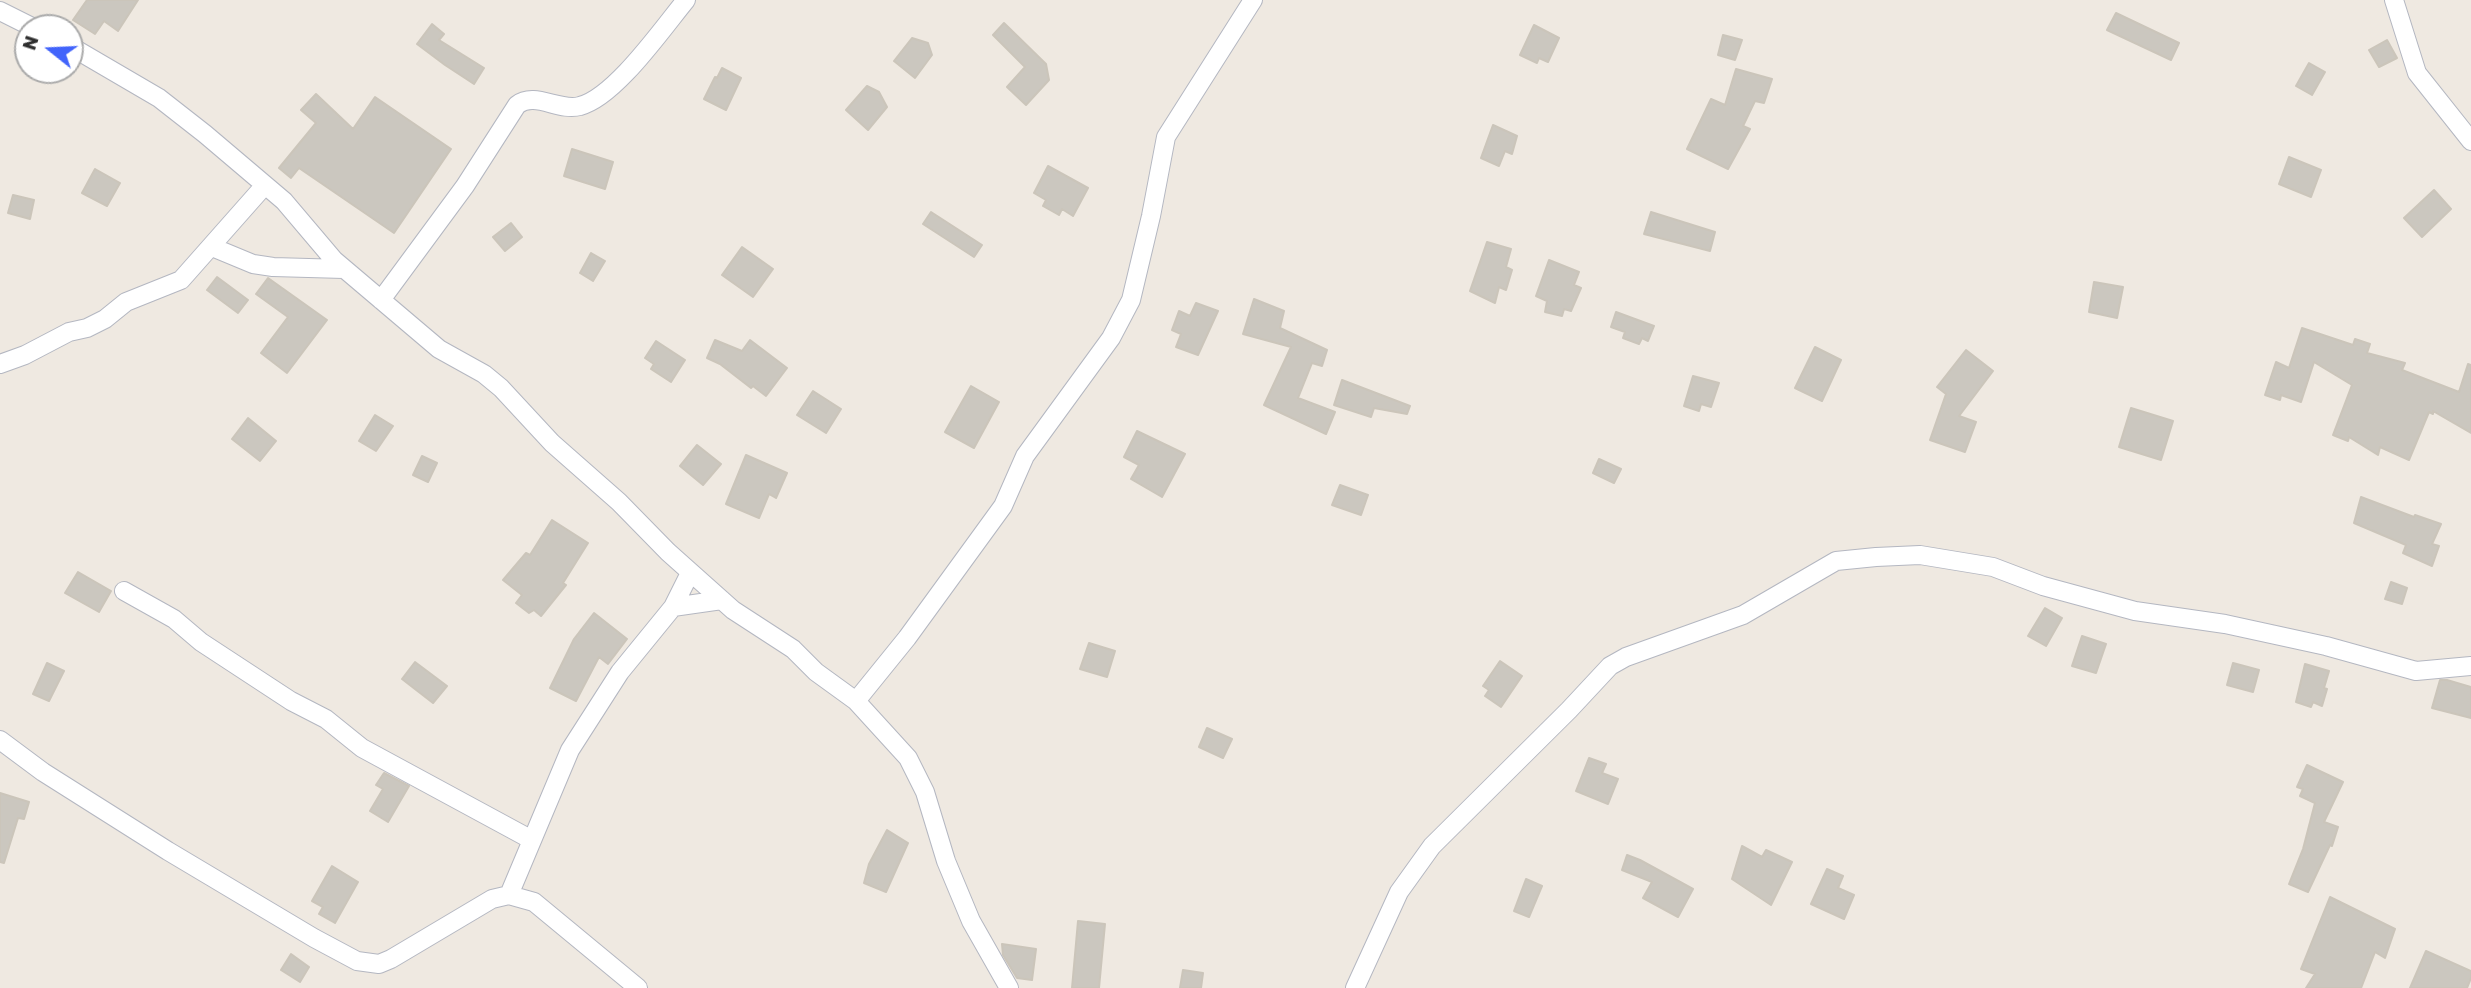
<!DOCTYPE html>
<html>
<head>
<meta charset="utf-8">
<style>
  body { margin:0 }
  #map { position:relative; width:2471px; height:988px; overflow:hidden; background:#efe9e1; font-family:Rubik,sans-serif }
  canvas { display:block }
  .north { position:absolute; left:14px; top:14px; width:70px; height:70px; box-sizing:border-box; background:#fff; border:2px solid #ababab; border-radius:50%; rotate:288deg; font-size:19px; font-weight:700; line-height:28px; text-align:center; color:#2e2e2e }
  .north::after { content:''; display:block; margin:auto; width:24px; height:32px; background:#4264fb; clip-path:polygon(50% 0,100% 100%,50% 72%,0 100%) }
</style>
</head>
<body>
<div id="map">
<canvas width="2471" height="988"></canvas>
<div class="north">N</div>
</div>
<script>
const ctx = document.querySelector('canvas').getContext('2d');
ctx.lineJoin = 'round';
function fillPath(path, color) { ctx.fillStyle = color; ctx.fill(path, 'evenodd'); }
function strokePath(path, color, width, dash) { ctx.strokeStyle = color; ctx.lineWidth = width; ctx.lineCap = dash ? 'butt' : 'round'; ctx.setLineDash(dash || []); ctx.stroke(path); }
const building = new Path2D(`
  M87 0H138L118 31 104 21 95 34 73 20Z
  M2116 13 2179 43 2171 60 2107 30Z
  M1004 23 1046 64 1049 80 1026 105 1007 87 1025 67 993 35Z
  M432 24 444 34 439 40 484 68 474 84 445 65 417 44Z
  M1534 25 1559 38 1548 62 1539 58 1537 63 1520 55Z
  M1723 35 1742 40 1735 60 1718 55Z
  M912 38 928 43 932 55 915 78 894 61Z
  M2387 40 2397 58 2379 67 2369 50Z
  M2309 63 2325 72 2312 95 2296 86Z
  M722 68 741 78 726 110 704 99 715 77 717 78Z
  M1736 69 1772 79 1764 103 1755 101 1743 126 1750 129 1728 169 1687 149 1711 99 1725 105Z
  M867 86 879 92 887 107 868 130 846 110Z
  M316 94 353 129 375 97 451 149 394 233 299 168 291 178 279 168 316 123 301 110Z
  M1493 125 1517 136 1512 154 1505 151 1499 166 1481 158Z
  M572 149 613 162 605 189 564 176Z
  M2289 157 2321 170 2311 197 2279 184Z
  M1048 166 1088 188 1073 216 1062 209 1059 215 1043 206 1046 200 1034 193Z
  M95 169 120 183 107 206 82 193Z
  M2434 190 2451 209 2422 237 2404 218Z
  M13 195 34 200 30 219 8 213Z
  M931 212 982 245 974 257 923 224Z
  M1651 212 1715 232 1710 251 1644 234Z
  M511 223 522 237 505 251 493 237Z
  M1487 242 1511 249 1506 267 1512 270 1506 290 1499 287 1495 303 1470 291Z
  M742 247 773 269 753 297 722 275Z
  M591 253 605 261 593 281 580 273Z
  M1549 260 1579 272 1574 285 1581 288 1571 311 1564 309 1562 316 1545 312 1547 301 1536 296Z
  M217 277 248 300 238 313 207 290Z
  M268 278 327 320 287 373 261 353 288 317 256 294Z
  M2094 282 2123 287 2117 318 2089 312Z
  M1254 299 1284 311 1280 328 1327 350 1322 366 1312 363 1298 398 1335 412 1326 434 1264 405 1291 347 1243 334Z
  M1196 303 1218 311 1198 355 1176 347 1181 334 1172 330 1179 311 1190 316Z
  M1616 312 1654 326 1648 341 1642 338 1639 344 1623 338 1625 332 1611 327Z
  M2302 328 2353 345 2355 339 2370 344 2367 353 2405 363 2402 370 2459 392 2468 364 2471 365V433L2433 411V414L2429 412 2409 460 2380 447 2378 455 2349 437 2348 441 2333 435 2352 385 2314 362 2301 402 2281 395 2280 400 2265 395 2276 362 2289 368Z
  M715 340 742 351 750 340 787 368 766 396 753 386 751 388 720 364 707 358Z
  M656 341 685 360 671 382 651 369 654 364 645 358Z
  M1815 347 1841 360 1822 401 1795 388Z
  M1966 350 1993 371 1959 416 1976 422 1965 452 1930 440 1946 394 1937 387Z
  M1693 376 1719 383 1711 407 1701 404 1699 411 1684 406Z
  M1342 380 1410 406 1407 414 1374 408 1371 417 1334 405Z
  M971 386 999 402 974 448 945 432Z
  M813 391 841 409 826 433 797 415Z
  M2131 408 2173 421 2161 460 2119 447Z
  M375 415 393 426 376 451 359 441Z
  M248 418 276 441 260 461 232 439Z
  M1137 431 1185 454 1162 497 1131 479 1139 465 1124 457Z
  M697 445 721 464 703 485 680 466Z
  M746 455 787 473 776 498 769 494 759 518 726 504Z
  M422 456 437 463 428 482 413 475Z
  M1599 459 1621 469 1614 483 1593 473Z
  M1340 485 1368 495 1361 515 1332 505Z
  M2361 497 2414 517 2415 515 2441 524 2432 544 2439 546 2432 566 2403 553 2406 545 2354 523Z
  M552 520 588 543 563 583 566 585 541 616 534 610 529 613 516 603 522 595 503 580 526 553 530 555Z
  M78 572 111 591 99 612 65 593Z
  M2391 582 2407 588 2402 604 2385 599Z
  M2045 608 2062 618 2046 646 2028 636Z
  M594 613 627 639 608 664 599 657 576 701 550 688 574 639Z
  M2082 636 2106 644 2096 673 2072 666Z
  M1089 643 1115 651 1107 677 1080 669Z
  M1500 661 1522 676 1501 707 1485 696 1489 690 1483 686Z
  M415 662 447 686 433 703 402 679Z
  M47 663 64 671 49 701 33 694Z
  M2233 663 2259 670 2253 692 2227 685Z
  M2305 664 2329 671 2324 688 2327 689 2322 706 2313 702 2311 707 2296 702Z
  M2440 680H2447L2471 687V718L2432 708Z
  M1207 728 1232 739 1223 758 1199 747Z
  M1589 758 1606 764 1602 773 1618 779 1608 804 1576 791Z
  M2307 765 2343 782 2324 822 2338 827 2332 846 2330 845 2308 892 2289 884 2303 849 2315 803 2300 796 2303 789 2297 787Z
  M384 773 409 786 388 822 370 811 383 789 376 785Z
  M0 793 29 802 24 819 18 818 4 863 0 862Z
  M887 830 908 843 886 892 864 883 869 864Z
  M1742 846 1762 857 1766 850 1792 862 1771 905 1732 879Z
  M1627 855 1640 860 1693 889 1678 917 1643 898 1652 882 1622 870Z
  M332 866 358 882 335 923 319 914 323 907 312 901Z
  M1827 869 1843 876 1838 888 1854 895 1844 919 1811 904Z
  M1526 879 1542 886 1529 917 1514 911Z
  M2330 897 2395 929 2385 958 2375 952 2361 988H2306L2315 974 2301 969Z
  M1078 921 1105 924 1099 988H1072Z
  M1002 944 1036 949 1032 980 1017 978 1003 955Z
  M2426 951 2471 971V978L2467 988H2410Z
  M291 954 309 967 300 982 281 970Z
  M1183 970 1203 973 1201 988H1180Z`);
fillPath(building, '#cbc7bf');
strokePath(building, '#cbc5ba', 2);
const minor = new Path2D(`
  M2394 0 2417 73 2471 141
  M0 11 34 28
  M70 46 159 98 205 134 284 201 334 260 439 349 484 374 501 388 552 443 619 502 668 552 733 610 793 649 816 672 856 701 908 758 925 792 946 861 971 921 1009 988
  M212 247 253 264 273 267 344 269
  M381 300 465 186 517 105C535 91 559 112 580 106 615 97 662 29 686 0
  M0 364 25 355 69 332 87 328 105 319 126 302 181 280 265 185
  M124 591 174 619 201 642 291 701 326 719 362 748 532 840
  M673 607 722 600
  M856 701 907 638 1003 506 1025 456 1111 338 1131 300 1151 216 1166 137 1253 0
  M0 740 43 772 168 851 314 938 357 961 379 964 391 959 492 899 509 895 534 902 638 988
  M509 895 570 750 620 672 673 607 690 573
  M1355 988 1399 892 1432 846 1569 710 1610 666 1626 657 1743 615 1836 561 1876 557 1920 555 1993 567 2043 586 2135 611 2225 624 2326 646 2416 671 2471 666`);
strokePath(minor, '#b4b7c1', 20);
strokePath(minor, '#fff', 18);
</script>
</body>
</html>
